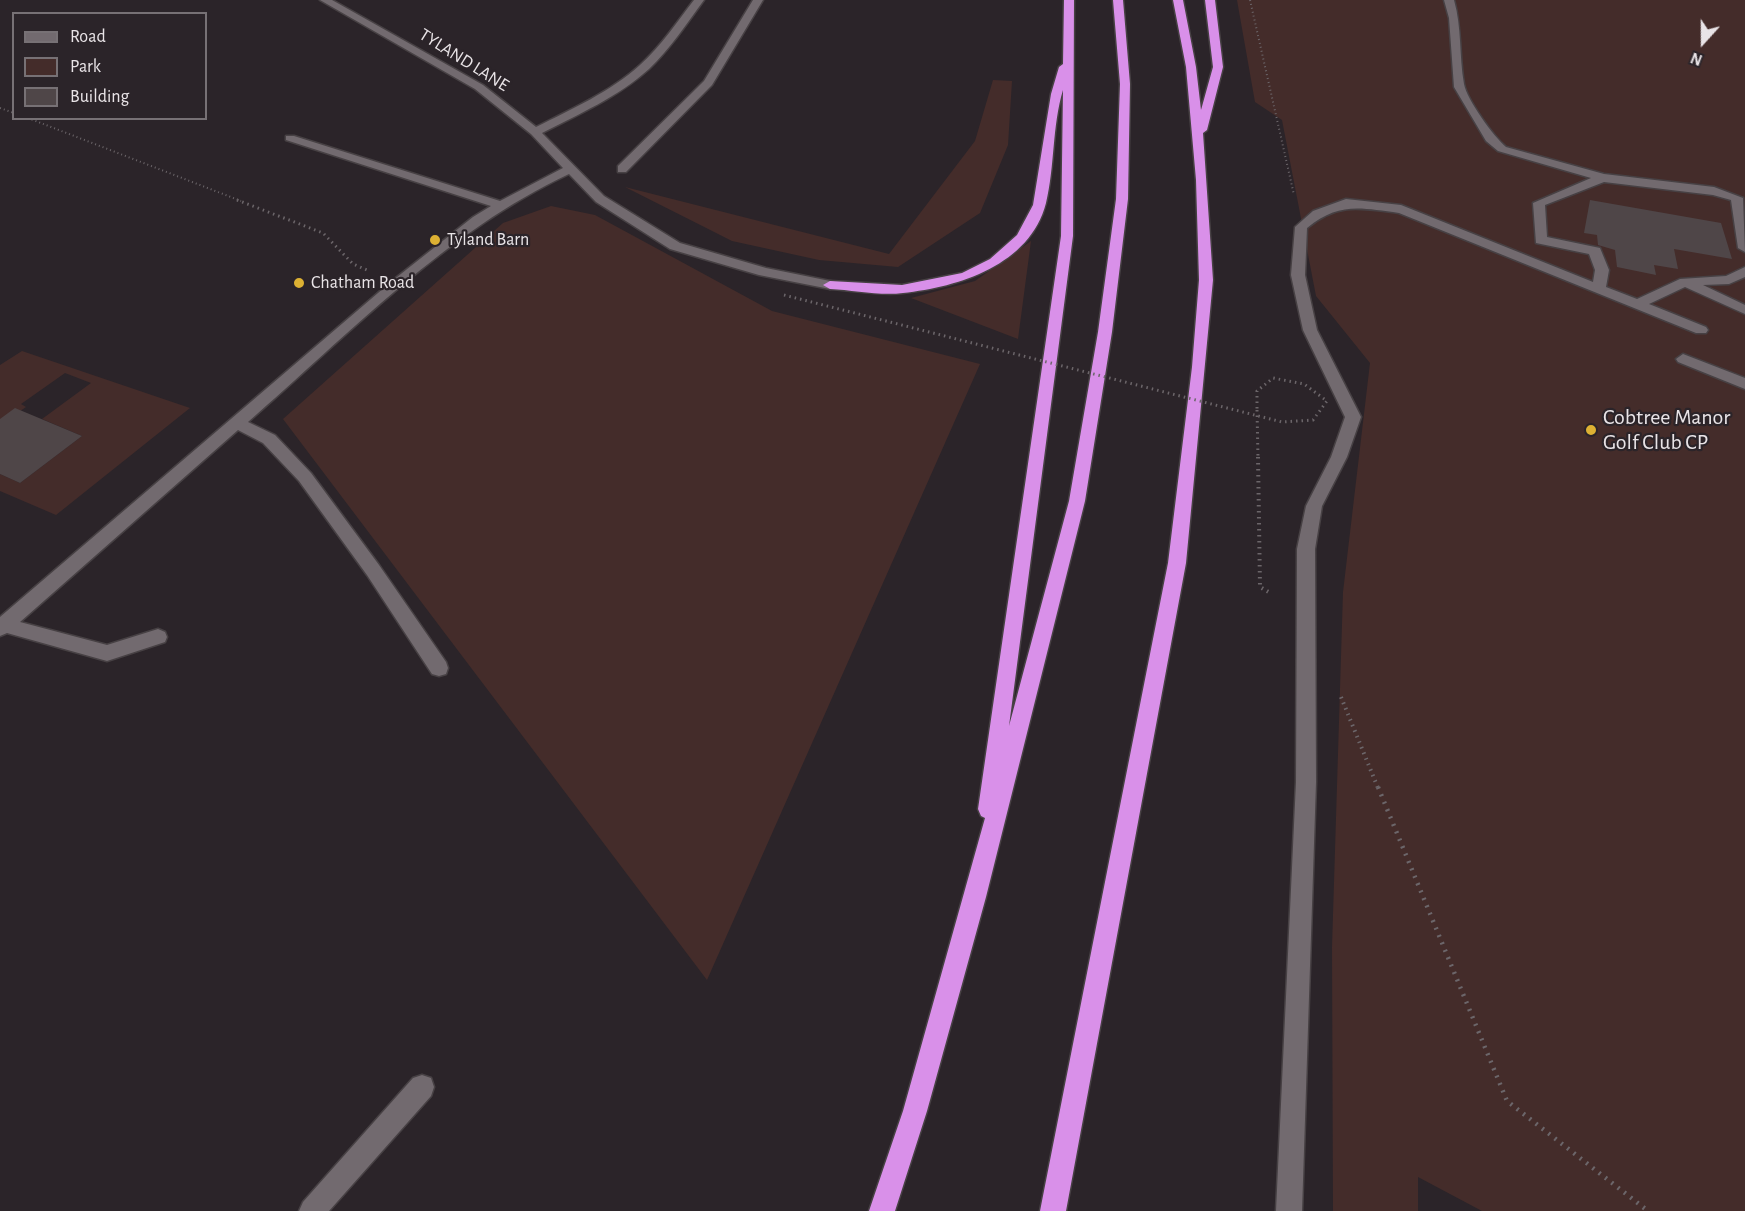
<!DOCTYPE html>
<html>
<head>
<meta charset="utf-8">
<style>
  body { margin:0 }
  #map { position:relative; width:1745px; height:1211px; overflow:hidden; background:#2b2429; font-family:"Alegreya Sans",sans-serif }
  canvas { display:block }
  .legend { position:absolute; left:12px; top:12px; width:195px; height:108px; box-sizing:border-box; background:#2b2429; border:2px solid #777175; margin:0; padding:8px 10px; list-style:none; font-size:18px; color:#e9e4e7 }
  .legend li { display:flex; align-items:center; gap:12px; height:30px }
  .legend b { width:30px; border:2px solid #777175 }
  .north { position:absolute; left:1673px; top:12px; width:60px; height:60px; -webkit-text-stroke:4px #2b2429; paint-order:stroke; rotate:201deg; font-size:16px; font-weight:700; line-height:24px; text-align:center; color:#e9e4e7 }
  .north::after { content:''; display:block; margin:auto; width:21px; height:27px; background:#e9e4e7; clip-path:polygon(50% 0,100% 100%,50% 72%,0 100%) }
</style>
</head>
<body>
<div id="map">
<canvas width="1745" height="1211"></canvas>
<ul class="legend">
<li><b style="height:8px;background:#726a6f"></b>Road</li>
<li><b style="height:16px;background:#442c2a"></b>Park</li>
<li><b style="height:16px;background:#4f4648"></b>Building</li>
</ul>
<div class="north">N</div>
</div>
<script>
const ctx = document.querySelector('canvas').getContext('2d');
ctx.lineJoin = 'round';
function fillPath(path, color) { ctx.fillStyle = color; ctx.fill(path, 'evenodd'); }
function strokePath(path, color, width, dash) { ctx.strokeStyle = color; ctx.lineWidth = width; ctx.lineCap = dash ? 'butt' : 'round'; ctx.setLineDash(dash || []); ctx.stroke(path); }
function write(font, color, halo, rows, align = 'center') {
  ctx.font = font + ' "Alegreya Sans",sans-serif'; ctx.lineWidth = 4.5; ctx.setLineDash([]); ctx.textBaseline = 'middle'; ctx.strokeStyle = halo; ctx.fillStyle = color; for (const [text, x, y, turn = 0] of rows) {
    ctx.save(); ctx.translate(x, y); ctx.rotate((+turn || 0) * Math.PI / 180); ctx.textAlign = isNaN(turn) ? turn : align; if (halo) ctx.strokeText(text, 0, 0); ctx.fillText(text, 0, 0); ctx.restore();
  }
}
fillPath(new Path2D(`
  M1237 0H1745V1211H1482L1418 1177V1211H1333L1332 947 1343 592 1370 363 1316 296 1282 120 1255 102Z
  M993 80 1012 81 1008 145 980 213 898 267 819 260 732 241 625 187 889 254 975 141Z
  M551 206 595 215 772 311 980 364 707 980 283 419 503 223Z
  M1031 241 1018 339 911 298 975 281Z
  M22 351 190 408 56 515 0 491V474L20 483 82 436 42 419 91 383 65 373 21 404 26 407 0 425V365Z`), '#442c2a');
fillPath(new Path2D(`
  M1590 200 1721 223 1732 259 1674 249 1678 269 1654 265 1656 275 1617 267 1615 250 1598 245 1597 235 1584 233Z
  M15 408 82 436 20 483 0 474V419Z`), '#4f4648');
const minor = new Path2D(`
  M320 0H332L483 85 536 127C572 109 610 92 640 65 661 46 677 22 694 0H704C687 23 670 49 649 69 618 97 579 114 542 133L604 196 680 243 766 268 835 282 837 285 830 289 759 275 670 249 596 202 569 174C447 231 349 334 248 422L275 435 311 473 379 565 446 662 448 668 446 674 439 676 432 674 367 575 299 481 263 443 238 430 20 622 107 645 158 629 165 632 167 637 165 642 107 661 7 633 0 636V617L392 281 473 217 491 206 286 140V136H294L500 201 563 168 531 134 475 89Z
  M753 0H763L712 85 626 172H618V166L704 81Z
  M1444 0H1454C1462 28 1459 56 1464 84 1467 100 1494 137 1506 147L1604 174 1714 187 1743 198 1745 252 1738 248 1731 200 1713 195 1604 182 1545 205 1547 237 1600 248 1609 270 1606 287 1637 299 1680 279 1726 276 1745 267V277L1729 284 1703 285 1745 305V314L1685 287 1649 304 1706 327 1708 330 1706 333H1696L1399 213C1360 208 1339 202 1307 228L1305 275 1317 330 1361 417 1347 457 1322 506 1315 549 1316 782 1302 1211H1276L1296 782 1297 549 1306 506 1331 457 1345 417 1303 330 1291 275 1295 227 1313 211 1346 199 1401 205 1593 282 1595 270 1589 254 1536 243 1533 203 1591 178 1498 151 1486 141 1454 87 1449 18Z
  M1683 354 1745 378V389L1678 362 1676 359Z
  M422 1075 431 1078 434 1087 431 1096 329 1211H299L303 1202 413 1078Z`);
const highway = new Path2D(`
  M1064 0H1074L1073 236 1009 726 1069 501 1098 332 1116 199 1120 84 1113 0H1123L1130 84 1128 199 1112 332 1085 501 986 897 927 1111 895 1211H869L903 1111 985 818 981 816 978 809 1061 236 1063 90C1052 126 1055 166 1046 203 1030 265 959 287 903 293 880 296 853 290 830 289L823 285 830 281 902 285 962 273 990 259 1017 235 1033 205 1051 94 1059 67 1063 64Z
  M1173 0H1183L1196 67 1201 110 1213 67 1205 0H1215L1223 67 1207 130 1203 133 1213 280 1186 563 1066 1211H1040L1168 563 1192 367 1199 280 1196 180 1186 67Z`);
strokePath(minor, '#474144', 3);
strokePath(highway, '#474144', 3);
strokePath(new Path2D(`
  M1250 0 1294 195
  M0 108 14 113
  M28 118 241 201`), '#6c666a', 2, [1, 3]);
strokePath(new Path2D(`
  M237 200 323 233 353 264 367 270
  M1257 410 1258 458`), '#6c666a', 3, [1.5, 4]);
strokePath(new Path2D(`
  M1258 457 1260 587 1272 594
  M1341 697 1378 788`), '#6c666a', 4, [1.5, 4.5]);
strokePath(new Path2D(`
  M1378 787 1507 1101 1648 1211`), '#6c666a', 4.5, [2, 6]);
fillPath(minor, '#726a6f');
fillPath(highway, '#d990e9');
strokePath(new Path2D(`
  M784 295 1282 422 1313 420 1327 401 1304 384 1273 378 1257 391V410`), '#6c666a', 3, [1.5, 4]);
for (const [x, y, r, color] of [
  [435,240,6,"#ddb133"],
  [299,283,6,"#ddb133"],
  [1591,430,6,"#ddb133"]
]) { const dot = new Path2D(); dot.arc(x, y, r, 0, 2 * Math.PI); ctx.fillStyle = color; ctx.fill(dot); strokePath(dot, '#2b2429', 2); }
write('18px', '#e9e4e7', '#2b2429', [
  ["TYLAND LANE",464,60,32]
]);
write('18px', '#e9e4e7', '#2b2429', [
  ["Tyland Barn",447,240],
  ["Chatham Road",311,283]
], 'left');
write('22px', '#e9e4e7', '#2b2429', [
  ["Cobtree Manor",1603,417],
  ["Golf Club CP",1603,442]
], 'left');
</script>
</body>
</html>
